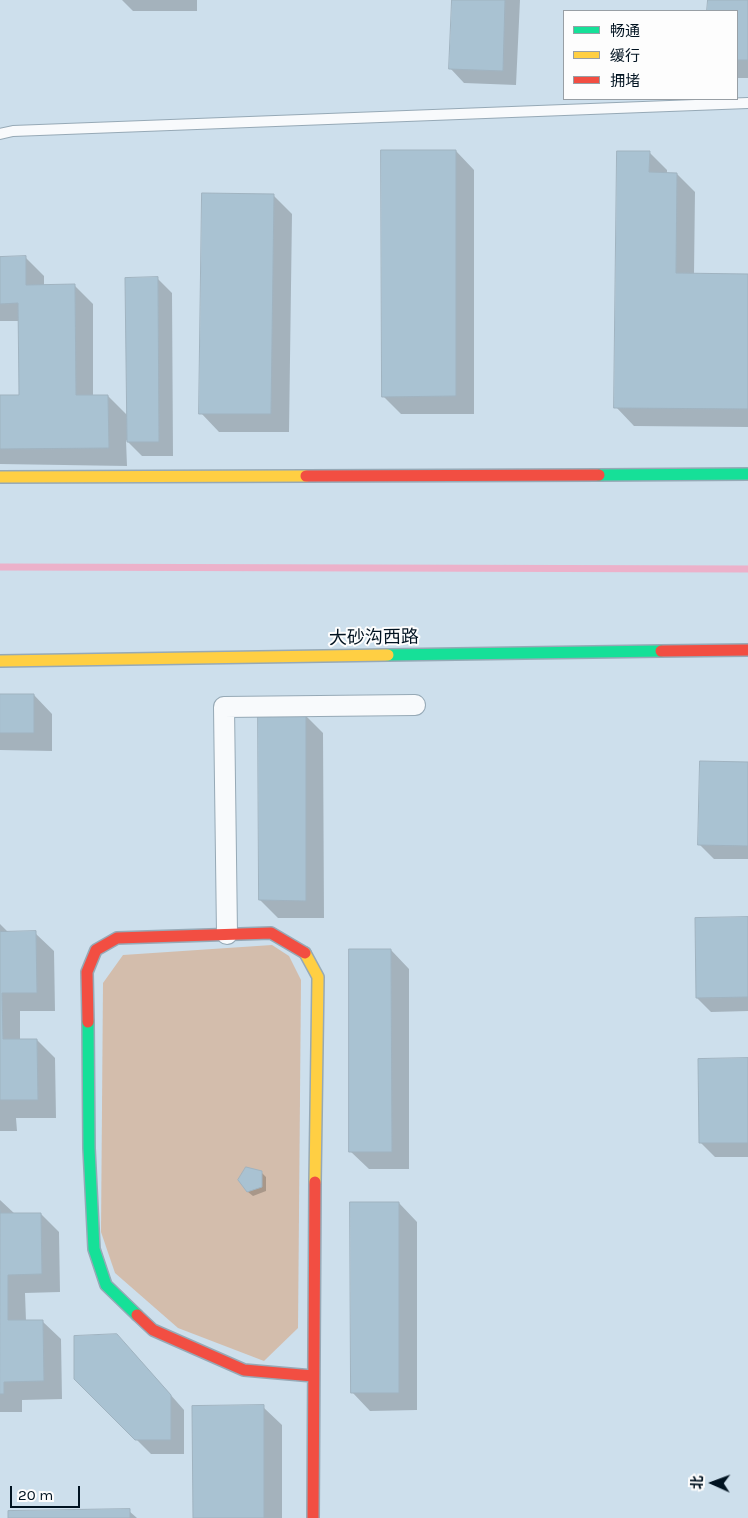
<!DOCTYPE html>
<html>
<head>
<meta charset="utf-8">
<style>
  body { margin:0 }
  #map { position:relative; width:748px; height:1518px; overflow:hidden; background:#cddfec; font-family:Karla,"Noto Sans SC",sans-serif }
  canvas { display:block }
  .legend { position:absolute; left:563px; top:10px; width:175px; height:90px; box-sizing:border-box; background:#fdfdfd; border:1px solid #989fa5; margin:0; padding:6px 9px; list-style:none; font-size:15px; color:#001220 }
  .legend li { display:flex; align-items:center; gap:10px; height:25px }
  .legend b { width:25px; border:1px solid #989fa5 }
  .north { position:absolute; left:688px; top:1458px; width:50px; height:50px; -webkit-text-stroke:4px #fdfdfd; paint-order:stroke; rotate:272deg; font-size:14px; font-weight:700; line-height:20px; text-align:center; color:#001220 }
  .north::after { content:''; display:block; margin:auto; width:18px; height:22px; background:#001220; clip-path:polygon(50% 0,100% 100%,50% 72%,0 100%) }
  .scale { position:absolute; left:10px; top:1486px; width:70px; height:22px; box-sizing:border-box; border:2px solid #001220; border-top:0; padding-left:6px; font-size:15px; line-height:18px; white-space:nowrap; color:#001220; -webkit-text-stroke:4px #fdfdfd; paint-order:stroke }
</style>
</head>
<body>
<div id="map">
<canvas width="748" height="1518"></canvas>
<ul class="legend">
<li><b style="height:6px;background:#16e098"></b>畅通</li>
<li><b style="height:6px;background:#ffcf43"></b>缓行</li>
<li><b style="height:6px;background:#f24e42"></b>拥堵</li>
</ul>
<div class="north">北</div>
<div class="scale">20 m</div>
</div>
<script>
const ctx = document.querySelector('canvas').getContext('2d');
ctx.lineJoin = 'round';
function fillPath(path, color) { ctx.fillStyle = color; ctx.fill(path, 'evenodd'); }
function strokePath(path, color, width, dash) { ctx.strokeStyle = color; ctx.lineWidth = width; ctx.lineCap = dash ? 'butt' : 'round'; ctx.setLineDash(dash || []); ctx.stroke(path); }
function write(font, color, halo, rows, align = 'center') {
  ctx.font = font + ' Karla,"Noto Sans SC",sans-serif'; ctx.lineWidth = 4; ctx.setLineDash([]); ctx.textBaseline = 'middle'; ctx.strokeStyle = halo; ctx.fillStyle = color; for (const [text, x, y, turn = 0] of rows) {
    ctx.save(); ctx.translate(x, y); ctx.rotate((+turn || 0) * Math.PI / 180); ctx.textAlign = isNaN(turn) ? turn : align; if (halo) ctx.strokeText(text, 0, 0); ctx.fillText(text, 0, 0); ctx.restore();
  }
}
fillPath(new Path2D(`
  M272 945 289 956 301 980 298 1328 264 1361 178 1328 115 1273 101 1232 103 983 123 955Z`), '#d3bdac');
fillPath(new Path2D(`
  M122 0H197V11H133Z
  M453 0H520L516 85 464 83 450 68Z
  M709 0H748V78H737V11H709Z
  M456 151 474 170V414H401L383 396Z
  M649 152 667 170V174H677L695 192 694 274 748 275V427L634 426 616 407Z
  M273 195 292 214 289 432H219L201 413Z
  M0 258H26L44 276V286L74 285 93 304V396H108L128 416 157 278 172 293 173 456H142L126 440 127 466 0 464V397L20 396 19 321H0Z
  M0 695H34L52 714V751L0 750Z
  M305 715 323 733 324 918H278L260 900Z
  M748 763V859H714L700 845Z
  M748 919V1011L711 1012 697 998Z
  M0 924 9 933H35L54 951 55 1011H20V1040H37L55 1058 56 1118H16L17 1131H0Z
  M391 950 409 969V1169H369L350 1151Z
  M748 1060V1157H715L701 1143Z
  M261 1172 266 1177V1191L253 1196 248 1192Z
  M0 1200 15 1214H41L59 1232 60 1292 25 1293 26 1321H42L61 1339 62 1399 22 1400V1412H0Z
  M399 1203 417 1222V1410L370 1411 352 1392Z
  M131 1350 184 1410V1454H151L75 1378Z
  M263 1407 282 1425V1518H194Z
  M129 1511 137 1518H9Z`), '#0003');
strokePath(new Path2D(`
  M0 567 748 569`), '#ecb1ca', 7);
const building = new Path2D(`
  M452 0H505L503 71 449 69Z
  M708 0H748V60H737V11H707Z
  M381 150H456V396L382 397Z
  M617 151H650L649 172 677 173 676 273 748 274V409L614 408Z
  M202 193 274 194 271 414H199Z
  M26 256V285L75 284 76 395H108L109 448 0 449V395H19L18 303 0 304V257Z
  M158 277 159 442H127L125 278Z
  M0 694H34V733H0Z
  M258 713H306V901L259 900Z
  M700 761 748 762V846L698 845Z
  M748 917V997L696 998 695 918Z
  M36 931 37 993H2L3 1039H37L38 1100H0V932Z
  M349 949H391L392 1152H349Z
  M748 1058V1143H699L698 1059Z
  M246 1167 262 1171V1187L247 1192 238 1180Z
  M350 1202H399V1393H351Z
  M0 1210V1213H41L42 1274 8 1275V1320H43L44 1381 4 1382V1394H0Z
  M117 1334 171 1395V1440H135L74 1379V1336Z
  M264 1405V1518H193L192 1406Z
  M130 1509V1518H8V1511Z`);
fillPath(building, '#a9c2d2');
strokePath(building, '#a0b3c0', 1);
const lane = new Path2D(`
  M0 134 13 131 748 103`);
const street = new Path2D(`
  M227 934 224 707 415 705`);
const fast = new Path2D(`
  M599 475 748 474
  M388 655 661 651
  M88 1022 89 1148 94 1249 106 1285 137 1315`);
const slow = new Path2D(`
  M0 477 306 476
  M0 661 388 655
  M305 953 318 977 315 1182`);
const jam = new Path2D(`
  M306 476 599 475
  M661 651 748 650
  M88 1022 87 972 96 950 117 938 271 933 305 953
  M137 1315 153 1330 244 1370 313 1376
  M313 1518 315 1182`);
strokePath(lane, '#96a9b6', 12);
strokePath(street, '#96a9b6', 22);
strokePath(fast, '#96a9b6', 14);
strokePath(slow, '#96a9b6', 14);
strokePath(jam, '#96a9b6', 14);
strokePath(lane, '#f8fafc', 10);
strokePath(street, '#f8fafc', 20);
strokePath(fast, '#16e098', 11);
strokePath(slow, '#ffcf43', 11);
strokePath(jam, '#f24e42', 11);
write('18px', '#001220', '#fdfdfd', [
  ["大砂沟西路",374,638,-1]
]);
</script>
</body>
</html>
